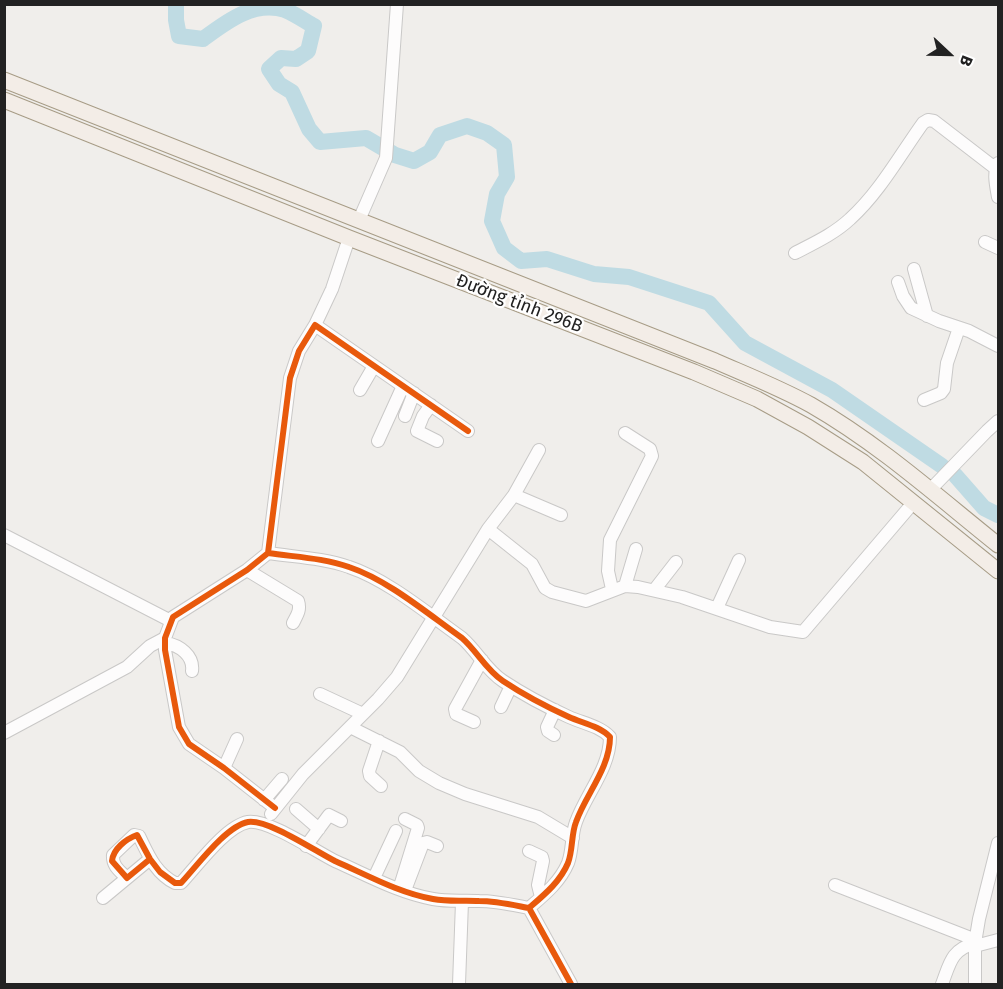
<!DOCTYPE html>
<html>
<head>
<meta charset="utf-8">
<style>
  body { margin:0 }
  #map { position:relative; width:1003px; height:989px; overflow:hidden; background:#f0eeeb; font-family:"Fira Sans",sans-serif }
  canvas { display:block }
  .frame { position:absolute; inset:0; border:6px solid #222; pointer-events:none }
  .north { position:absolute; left:919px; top:24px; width:60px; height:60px; -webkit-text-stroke:4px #fff; paint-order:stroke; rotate:112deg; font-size:16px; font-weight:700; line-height:24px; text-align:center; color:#222 }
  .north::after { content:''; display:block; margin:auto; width:21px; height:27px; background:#222; clip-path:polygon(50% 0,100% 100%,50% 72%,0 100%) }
</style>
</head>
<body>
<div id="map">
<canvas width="1003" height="989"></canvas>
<div class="frame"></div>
<div class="north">B</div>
</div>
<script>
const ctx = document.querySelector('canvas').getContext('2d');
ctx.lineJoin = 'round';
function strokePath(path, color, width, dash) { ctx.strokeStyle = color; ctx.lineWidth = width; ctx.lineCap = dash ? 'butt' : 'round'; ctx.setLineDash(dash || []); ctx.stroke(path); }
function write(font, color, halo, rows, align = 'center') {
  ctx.font = font + ' "Fira Sans",sans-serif'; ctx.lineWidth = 4.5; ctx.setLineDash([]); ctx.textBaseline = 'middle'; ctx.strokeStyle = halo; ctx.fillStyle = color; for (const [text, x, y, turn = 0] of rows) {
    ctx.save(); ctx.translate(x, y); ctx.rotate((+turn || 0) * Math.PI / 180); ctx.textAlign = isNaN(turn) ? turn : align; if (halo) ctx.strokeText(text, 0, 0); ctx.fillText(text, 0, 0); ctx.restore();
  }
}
strokePath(new Path2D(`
  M176 4V20L179 36 203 39C226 22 254 0 285 10 295 14 305 21 314 26L308 51 296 59 281 58 269 69 279 84 292 92 309 129 320 142 366 138 395 155 414 161 430 152 440 135 467 126 487 133 504 145 507 177 497 194 492 221 504 248 521 261 547 259 594 274 629 277 709 303 745 343 832 390 942 466
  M955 475 984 508 998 515`), '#bfdbe3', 16);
const minor = new Path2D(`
  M998 163C993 174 996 185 998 197
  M359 220 386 158 397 4
  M985 242 998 248
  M795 253C814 243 834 234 850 219 879 193 900 155 923 123L928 120 934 121 995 168
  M914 269 927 316
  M898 282 903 296 911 308 939 321 969 331 998 346
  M315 325 332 289 349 238
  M360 390 374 366
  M924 400 941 393 944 389 947 363 959 328
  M431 405 423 416 417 431 437 441
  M405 416 414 393
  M378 441 403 386
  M930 490 987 431 998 421
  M514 495 561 515
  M488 529 532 564 545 588 552 592 586 601 625 586 638 587 682 597 770 627 803 632 913 503
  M4 535 171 621
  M268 553C295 557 324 558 349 567 388 580 428 614 462 638 477 651 486 670 503 681 524 695 547 707 569 717 582 723 600 726 610 737 610 768 586 794 576 822 571 835 573 850 568 863 560 882 544 895 529 908
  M247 570 298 601C301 610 297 615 293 623
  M625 586 636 549
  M612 589 608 571 610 540 652 456 650 449 625 433
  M655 589 676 562
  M717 608 739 560
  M165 643C180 645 194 656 192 671
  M320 694 363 714
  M501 707 511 686
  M474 722 456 714 455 709 482 660
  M350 727 400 752 419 771 439 783 465 794 538 817 573 838
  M4 733 127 667 150 646 165 638
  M554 735 548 731 547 727 555 710
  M379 741 369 771 370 776 381 786
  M224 768 237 739
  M264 800 282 779
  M275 808 224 768 189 744 179 727 165 650V638L173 617 247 570 268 553 290 378 299 351 315 325 468 431
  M296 809 319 829
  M271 814 303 774 378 699 397 677 488 529 514 495 539 450
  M306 846 329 815 341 821
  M529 851 542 857 543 861 538 885 541 897
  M127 878C120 871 112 866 113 855L134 835 139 836C148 854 155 873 175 883H181C197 866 226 826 248 822 268 819 315 851 335 861 367 875 399 893 433 899 449 902 464 900 479 901 496 901 513 905 529 908L571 984
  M374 878 396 831
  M401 883 418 828 417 825 405 819
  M407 885 423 843 427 842 437 846
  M835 885 976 940
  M103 898 150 859
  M975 946 998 940
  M459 984 462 902
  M942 984C950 963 951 950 975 943
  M975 984V943L979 919 998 843`);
const major = new Path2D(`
  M4 80 715 361C747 375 780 388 811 405 879 444 938 497 998 545
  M4 100 349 238 694 372 757 399 808 427 863 462 998 571`);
strokePath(minor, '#c9c8c7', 14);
strokePath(major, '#a79c86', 17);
strokePath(minor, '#fdfcfc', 12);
strokePath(major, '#f3ede7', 15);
strokePath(new Path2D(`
  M268 553C295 557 324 558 349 567 388 580 428 614 462 638 477 651 486 670 503 681 524 695 547 707 569 717 582 723 600 726 610 737 610 768 586 794 576 822 571 835 573 850 568 863 560 882 544 895 529 908
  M275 808 224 768 189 744 179 727 165 650V638L173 617 247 570 268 553 290 378 299 351 315 325 468 431
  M150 859 127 878 112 861C113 849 126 839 137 835L150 859 160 872 175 883H181C197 866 226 826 248 822 268 819 315 851 335 861 367 875 399 893 433 899 449 902 464 900 479 901 496 901 513 905 529 908L571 984`), '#e8590c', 6);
write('18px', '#222', '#fff', [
  ["Đường tỉnh 296B",519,304,21]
]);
</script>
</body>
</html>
